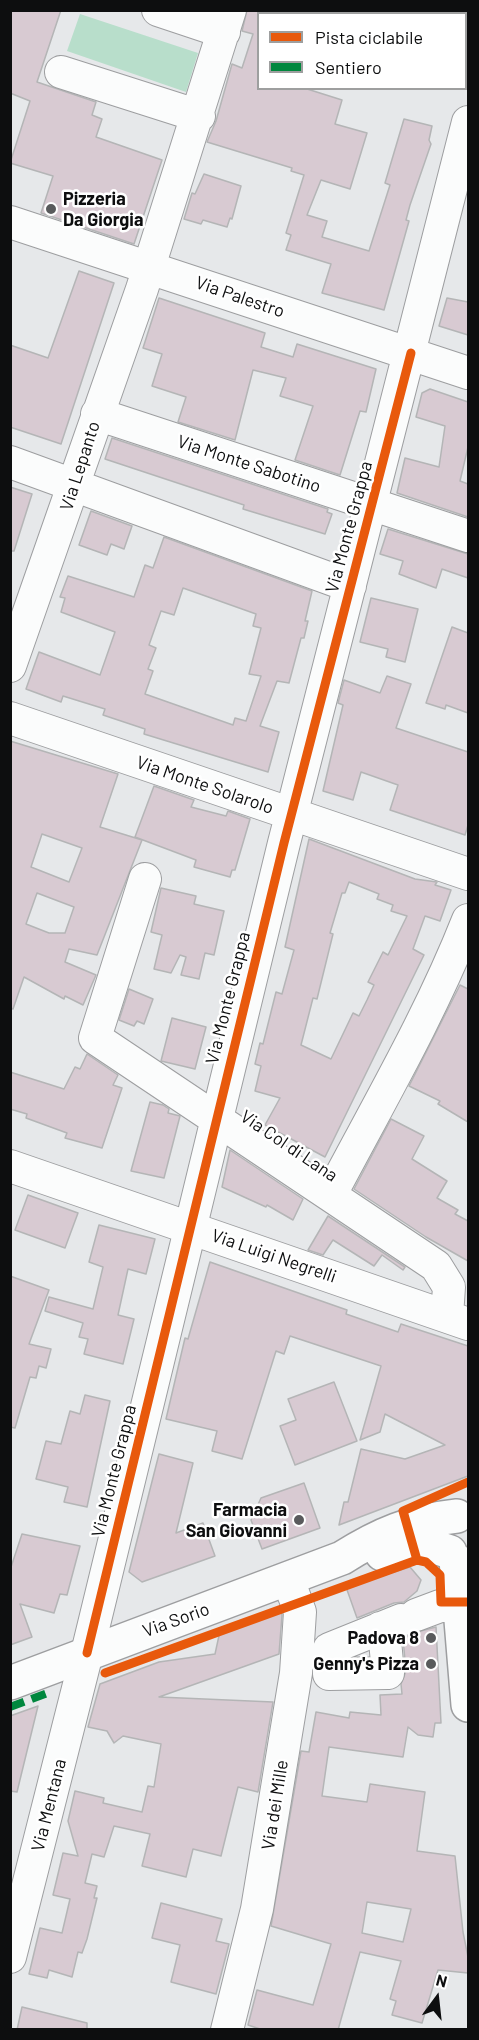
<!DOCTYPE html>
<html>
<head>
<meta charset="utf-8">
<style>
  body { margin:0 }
  #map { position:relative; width:479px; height:2040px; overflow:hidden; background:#e6e8ea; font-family:Barlow,sans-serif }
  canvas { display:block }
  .frame { position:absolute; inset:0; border:12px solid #0d0e0f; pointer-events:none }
  .legend { position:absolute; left:257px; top:12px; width:210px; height:78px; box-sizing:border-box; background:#fff; border:2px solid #9e9f9f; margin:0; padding:8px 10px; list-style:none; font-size:18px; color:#0d0e0f }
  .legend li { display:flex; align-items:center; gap:12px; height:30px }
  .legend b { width:30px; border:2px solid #9e9f9f }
  .north { position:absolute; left:407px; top:1968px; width:60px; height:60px; -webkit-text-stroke:4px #fff; paint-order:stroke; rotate:15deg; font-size:16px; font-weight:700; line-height:24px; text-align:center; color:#0d0e0f }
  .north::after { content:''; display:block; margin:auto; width:21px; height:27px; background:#0d0e0f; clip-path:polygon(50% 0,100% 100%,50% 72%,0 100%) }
</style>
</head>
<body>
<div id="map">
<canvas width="479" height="2040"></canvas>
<div class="frame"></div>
<ul class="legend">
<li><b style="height:8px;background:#e8590c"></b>Pista ciclabile</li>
<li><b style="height:8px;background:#00873e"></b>Sentiero</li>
</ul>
<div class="north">N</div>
</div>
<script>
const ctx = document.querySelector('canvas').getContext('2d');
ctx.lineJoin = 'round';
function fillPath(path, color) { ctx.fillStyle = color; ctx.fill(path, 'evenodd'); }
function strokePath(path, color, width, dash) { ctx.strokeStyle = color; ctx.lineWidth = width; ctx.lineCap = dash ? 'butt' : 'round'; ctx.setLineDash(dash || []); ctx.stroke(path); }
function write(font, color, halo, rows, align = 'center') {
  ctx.font = font + ' Barlow,sans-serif'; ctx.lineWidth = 5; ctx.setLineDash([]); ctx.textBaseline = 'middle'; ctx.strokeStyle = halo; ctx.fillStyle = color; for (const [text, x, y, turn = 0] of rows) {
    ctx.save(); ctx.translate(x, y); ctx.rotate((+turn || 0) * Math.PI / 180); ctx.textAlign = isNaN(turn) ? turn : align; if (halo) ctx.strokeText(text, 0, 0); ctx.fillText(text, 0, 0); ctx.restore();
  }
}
fillPath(new Path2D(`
  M80 14 198 53 186 92 67 51Z`), '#b8decb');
const building = new Path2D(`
  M10 10H61L37 82 96 102 92 115 102 119 96 137 162 160 134 244 41 213 53 176 10 163 30 101 10 93Z
  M247 10H258V88H304L342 100 335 124 367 133 350 189 321 180 307 215 327 221 322 237 369 251 390 185 385 183 404 119 432 126 429 140 431 144 410 205 406 220 409 221 384 310 322 293 331 264 286 250 291 235 286 233 304 175 291 171 292 168 207 142 216 121 232 64 242 68 253 34 242 31Z
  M204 174 241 186 232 219 230 218 227 227 203 220 201 224 184 219 192 193 195 194Z
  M79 271 114 283 61 444 10 427V345L48 358Z
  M159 298 265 333 261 347 293 357 297 344 376 369 366 412 360 411 340 475 295 460 313 406 280 396 286 378 253 370 235 440 178 422 186 397 152 386 162 354 143 348Z
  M447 298 468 302V335L439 326Z
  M430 389 468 402V447L460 481 468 484V517L397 493 405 458 439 467 445 426 416 417 422 393Z
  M112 438 328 509 327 512 332 514 325 534 243 509 244 505 105 459Z
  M10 487 32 494 14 551H10Z
  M91 511 132 526 124 549 111 544 107 555 79 545Z
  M388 529 468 554V578L442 569 436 588 399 574 403 561 380 554Z
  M164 537 312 591 305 621H308L304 638H301L289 683 277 681 260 726 279 732 268 772 144 734 145 729 103 715 105 709 63 696 61 702 26 689 39 652 100 675 115 632 61 612 65 598 60 597 68 576 134 597 145 565 153 568ZM183 588 256 614 253 626 261 628 249 674 261 676 246 721 235 718 233 725 145 694 153 671 148 669 156 648 149 645 161 611 174 615Z
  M371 598 418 609 405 662 386 657 388 649 360 642Z
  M452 627 468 633V713L446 705 445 709 426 703Z
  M387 676 411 684 396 728 468 752V825L465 835 390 810 398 785 361 772 353 800 323 791 343 705 338 703 344 680 380 693Z
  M10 741 118 774 100 827 142 840 97 955 69 949 65 962 96 975 83 1005 65 996 64 999 24 977 13 1009 10 1008ZM42 834 82 848 69 882 31 867ZM37 893 74 907 65 933H49L26 924Z
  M154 786 194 800 191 807 226 816 228 811 250 819 235 870H232L230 877 194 867 196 860 135 837Z
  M309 839 415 879 437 882 435 885 451 890 440 921 425 916 413 949 424 955 325 1157 265 1125 280 1098 255 1091 261 1066 255 1064 260 1043 263 1044 276 992 282 994 294 950 285 947ZM349 882 379 894 377 899 393 905 391 911 407 916 388 955 383 952 368 982 374 985 367 1000 359 1016 353 1013 331 1059 301 1045 313 998 317 999 333 934 330 933 342 893H345Z
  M161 888 196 896 194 904 224 911 214 955 205 953 199 979 181 975 186 957 180 955 171 973 154 969 162 935 151 932Z
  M460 985 468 989V1122L438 1104 440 1101 409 1086Z
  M129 989 153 999 144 1024 137 1021 134 1026 119 1020Z
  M172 1018 206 1027 195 1069 161 1061Z
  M87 1054 118 1075 113 1085 122 1088 102 1148 65 1138 67 1133 26 1118 27 1114 10 1109V1072L64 1089 75 1067 80 1069Z
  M150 1102 163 1105 169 1109 168 1113 180 1116 164 1178 131 1171Z
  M391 1119 424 1136 412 1159 447 1181 437 1198 458 1210 455 1214 468 1221V1261L426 1237 354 1189Z
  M230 1150 303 1199 293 1220 267 1205 266 1207 222 1187Z
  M28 1195 78 1213 65 1248 15 1230Z
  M328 1216 405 1267 403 1270 382 1255 374 1266 333 1240 323 1255 308 1250Z
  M99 1225 155 1239 146 1274 128 1269 118 1315 134 1319 123 1364 84 1354 88 1339 79 1337 83 1323 45 1311 49 1297 93 1309 103 1267 89 1262Z
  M210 1262 347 1310 346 1314 398 1332 401 1324 468 1346V1476L339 1525 344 1502H348L361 1449 405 1459 445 1445 385 1414 380 1432 360 1440 381 1366 290 1336 284 1354 276 1351 242 1459 212 1451 217 1431 166 1419 185 1338 188 1339Z
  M10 1276 49 1290 29 1344 51 1349 46 1368 39 1366 36 1378 30 1377 15 1428 10 1427Z
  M334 1382 357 1441 295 1465 280 1426 296 1420 288 1399Z
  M85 1395 110 1401 87 1507 64 1502 68 1487 36 1479 46 1441 61 1444 70 1411 80 1414Z
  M159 1454 193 1463 176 1533 203 1523 215 1556 142 1582 129 1572Z
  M304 1483 320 1528 262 1549 251 1520 261 1498Z
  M22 1534 80 1546 67 1595 60 1594 54 1613 20 1604 32 1637 10 1645V1570Z
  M410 1567 421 1580 417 1591 404 1602 394 1603 357 1618 346 1587Z
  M280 1609 282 1615 279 1654 159 1697 273 1702 258 1792 238 1787 221 1856 193 1849 186 1877 142 1866 150 1834 114 1826 104 1857 92 1854 85 1883 97 1886 94 1898H97L87 1939 82 1953 78 1952 72 1977 49 1970 47 1978 29 1974 40 1928 62 1933 70 1899 53 1895 63 1853 78 1856 68 1821 75 1791 104 1798 103 1803 142 1812 148 1786 154 1787 161 1744 123 1736 114 1743 107 1731 88 1727 100 1684 159 1662 215 1654 220 1631Z
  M436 1627 441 1723H435L433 1737 418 1735 408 1727 403 1757 329 1747 322 1796 367 1802 370 1784 425 1792 417 1851 455 1856 463 1932 468 1957V1973L438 1970 422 2023 392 2015 396 2001 390 1999 401 1961 360 1952 338 2030H263L248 2025 257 1990 313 2005 331 1944 271 1926 301 1751 309 1752 316 1712 349 1718 350 1712 381 1715 380 1695 402 1694 401 1684 406 1671 403 1639 413 1633ZM367 1902 411 1909 403 1942 362 1933Z
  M38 1706 17 1792 10 1791V1716Z
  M161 1903 222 1919 216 1941 229 1944 216 1994 171 1982 180 1945 152 1938Z
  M22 2007 87 2023V2030H17Z`);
fillPath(building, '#d8cad2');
strokePath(building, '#b4b5b6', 1.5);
const minor = new Path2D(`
  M158 10 224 32
  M363 10 372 14
  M466 44 468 45
  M61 72 199 116
  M10 222 468 373
  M97 414 468 536
  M10 462 350 586
  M10 666 142 289 230 10
  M10 718 468 874
  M145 879 95 1038 436 1266 449 1287 447 1316
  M10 1166 468 1324
  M331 1194C379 1103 431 1014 468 920
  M416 1615 440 1606H462
  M380 1628 385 1641 388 1673 329 1674V1649L401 1620
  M10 1957 87 1653 284 843 468 122
  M227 2030 257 1909 296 1673 300 1612 288 1579`);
const major = new Path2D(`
  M382 1554 426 1544 450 1552
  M456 1560 468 1705
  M10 1683 342 1558C380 1534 411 1521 457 1516`);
strokePath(minor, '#9d9ea0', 34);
strokePath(major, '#9d9ea0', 36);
strokePath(minor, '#fbfcfc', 32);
strokePath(major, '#fbfcfc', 33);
strokePath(new Path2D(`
  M10 1707 53 1691`), '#00873e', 8, [15, 8]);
strokePath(new Path2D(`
  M417 1560 403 1511 468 1482
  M87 1653 284 843 411 353
  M105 1673 417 1560 426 1562 440 1575 441 1602H468`), '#e8590c', 9);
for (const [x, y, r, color] of [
  [51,209,6,"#595a5c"],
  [299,1520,6,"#595a5c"],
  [431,1638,6,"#595a5c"],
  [431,1664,6,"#595a5c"]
]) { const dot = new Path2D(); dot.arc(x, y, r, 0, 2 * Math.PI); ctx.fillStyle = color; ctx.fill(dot); strokePath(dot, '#fff', 2); }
write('bold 18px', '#0d0e0f', '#fff', [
  ["Pizzeria",63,199,"left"],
  ["Da Giorgia",63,220,"left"],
  ["Farmacia",287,1510],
  ["San Giovanni",287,1531],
  ["Padova 8",419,1638],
  ["Genny's Pizza",419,1664]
], 'right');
write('18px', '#0d0e0f', '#fff', [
  ["Via Palestro",240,297,19],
  ["Via Monte Sabotino",249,464,18],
  ["Via Lepanto",80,466,-72],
  ["Via Monte Grappa",349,527,-75],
  ["Via Monte Solarolo",205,785,19],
  ["Via Monte Grappa",228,998,-76],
  ["Via Col di Lana",289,1146,34],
  ["Via Luigi Negrelli",274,1256,19],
  ["Via Monte Grappa",114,1471,-76],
  ["Via Sorio",176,1620,-20],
  ["Via Mentana",49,1805,-76],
  ["Via dei Mille",275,1805,-81]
]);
</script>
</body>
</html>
